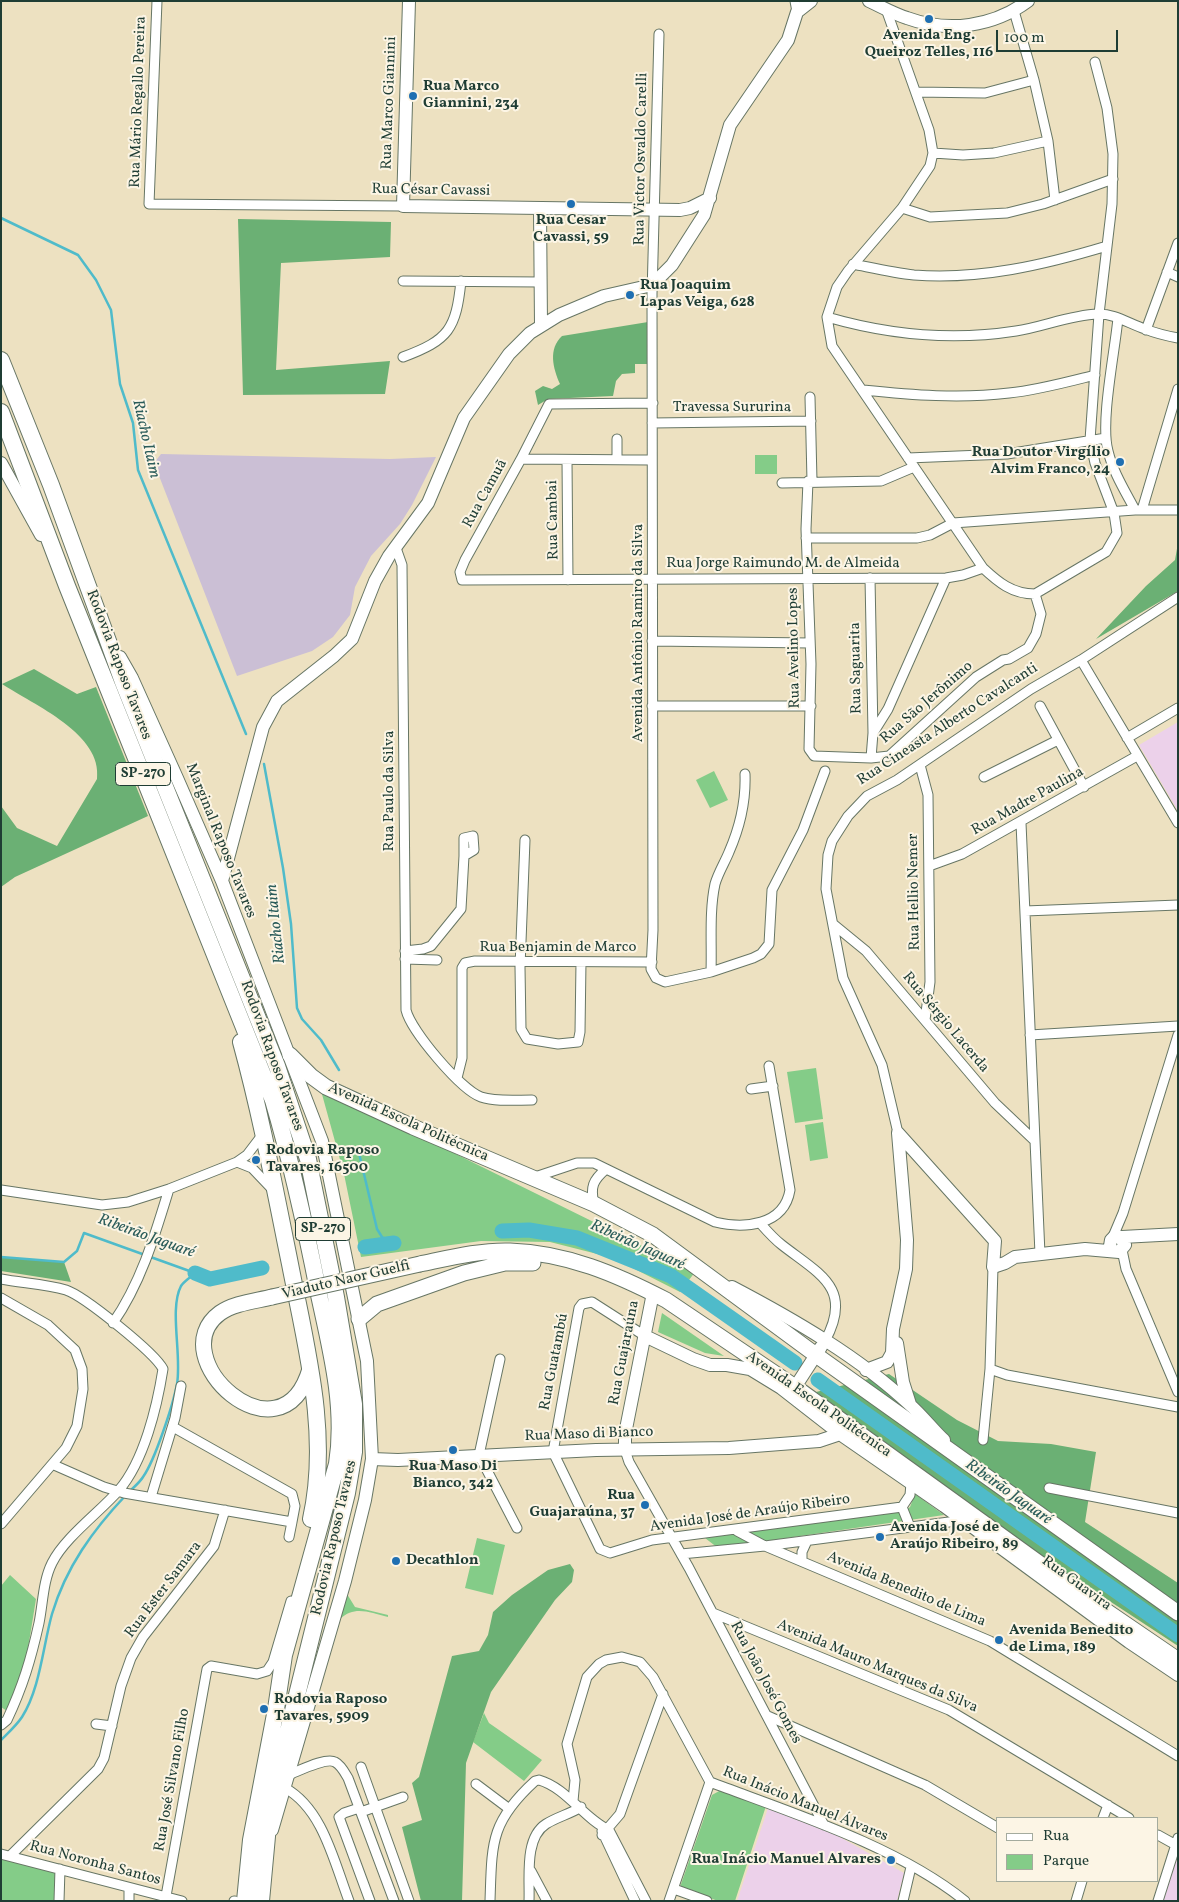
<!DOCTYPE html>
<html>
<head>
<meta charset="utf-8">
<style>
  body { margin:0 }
  #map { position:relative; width:1179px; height:1902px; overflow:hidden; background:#ede1c1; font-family:Vollkorn,serif }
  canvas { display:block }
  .frame { position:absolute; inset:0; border:2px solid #1f3d34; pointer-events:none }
  .legend { position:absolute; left:996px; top:1817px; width:162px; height:65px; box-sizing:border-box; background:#fcf5e5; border:1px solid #a4ab9e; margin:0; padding:6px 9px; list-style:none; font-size:15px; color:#1f3d34 }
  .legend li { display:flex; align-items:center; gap:10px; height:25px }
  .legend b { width:25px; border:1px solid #a4ab9e }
  .scale { position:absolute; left:996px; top:30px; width:122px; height:22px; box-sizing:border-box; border:2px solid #1f3d34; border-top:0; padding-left:6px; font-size:15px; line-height:18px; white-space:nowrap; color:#1f3d34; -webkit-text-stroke:4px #fcf5e5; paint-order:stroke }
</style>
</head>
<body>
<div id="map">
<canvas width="1179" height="1902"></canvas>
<div class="frame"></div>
<ul class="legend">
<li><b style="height:6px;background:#fff"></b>Rua</li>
<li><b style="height:14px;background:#84cc88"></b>Parque</li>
</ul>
<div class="scale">100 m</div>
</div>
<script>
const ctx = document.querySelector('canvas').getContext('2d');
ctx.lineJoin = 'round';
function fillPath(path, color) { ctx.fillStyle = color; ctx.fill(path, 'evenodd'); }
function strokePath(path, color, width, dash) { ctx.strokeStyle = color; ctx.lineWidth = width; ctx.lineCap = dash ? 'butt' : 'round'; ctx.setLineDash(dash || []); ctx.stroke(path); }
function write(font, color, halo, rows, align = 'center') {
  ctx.font = font + ' Vollkorn,serif'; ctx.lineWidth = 4; ctx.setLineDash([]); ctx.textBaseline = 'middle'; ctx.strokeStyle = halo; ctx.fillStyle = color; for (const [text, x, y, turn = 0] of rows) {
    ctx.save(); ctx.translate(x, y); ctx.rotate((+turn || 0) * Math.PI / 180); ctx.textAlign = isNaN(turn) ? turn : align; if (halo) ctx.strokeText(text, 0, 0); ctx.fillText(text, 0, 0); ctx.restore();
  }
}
fillPath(new Path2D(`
  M1178 722V811L1139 745Z
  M768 1808 824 1828 904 1873 897 1901H737Z
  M1178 1856V1901H1163Z`), '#ecd1ea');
fillPath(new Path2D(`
  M161 454 390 459 436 457 412 505 400 524 371 556 355 587 350 615 333 637 312 651 237 676 154 463Z`), '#cbbfd5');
fillPath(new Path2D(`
  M755 455H777V474H755Z
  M714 771 728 800 710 808 696 780Z
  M816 1068 823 1119 795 1123 787 1072Z
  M320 1087 695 1272 680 1292 613 1258 550 1242 481 1241 361 1257 344 1174Z
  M823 1122 828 1158 810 1161 805 1125Z
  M662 1313 724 1356 705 1353 658 1332Z
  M915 1494 944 1515 718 1548 705 1538 904 1511 910 1507Z
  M477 1538 505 1545 493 1595 465 1588Z
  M10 1575 36 1599 25 1667 7 1711 1 1707V1586Z
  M347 1594 355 1607 388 1615V1617C370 1613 355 1605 340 1619Z
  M484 1713 489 1723 542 1760 524 1781 473 1742Z
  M721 1790 766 1806 735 1901H718L680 1887 712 1795Z
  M1 1857 56 1870V1901H1Z`), '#84cc88');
fillPath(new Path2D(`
  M238 219 391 222 390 257 281 263 276 370 390 361 385 394 243 395Z
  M648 322 647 364H635V373L622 374 616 381 613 396 548 399 538 405 535 391 543 386 552 389 560 384C553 368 548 349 562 336Z
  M1178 543V591L1096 639 1146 586 1175 560Z
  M34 669 77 694 96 687 148 816 15 877 1 887V806L17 828 57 846 97 779C103 734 34 705 2 684Z
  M1 1257 64 1262 71 1282 1 1271Z
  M889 1374 957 1420 998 1441 1051 1444 1096 1452 1085 1522 1178 1583V1646L1050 1562 816 1392Z
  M570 1564 574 1570 572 1582 555 1600 491 1692 466 1763 462 1901H421L402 1827 422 1820 412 1783 419 1777 452 1656 479 1651 488 1635 493 1612 512 1595 548 1570Z`), '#6bb074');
strokePath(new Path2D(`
  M1 218 78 255 96 280 111 310 120 384 133 423 138 470 246 734
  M264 764 283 868 291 924 297 1008 302 1019 321 1040 339 1070
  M359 1153 377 1229 382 1237 394 1243
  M1 1257 64 1262 77 1251 84 1233 195 1273C191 1277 184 1281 181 1286 169 1309 182 1355 177 1384 173 1405 155 1460 143 1477 140 1482 134 1487 130 1491
  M1 1740C8 1733 16 1726 22 1717 40 1689 43 1646 52 1614 66 1567 93 1530 126 1495`), '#4fbbca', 2.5);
strokePath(new Path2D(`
  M502 1231 529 1230 577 1238 671 1276 795 1363
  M365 1247 394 1243
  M195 1273 210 1279 262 1268
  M818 1380 1178 1635`), '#4fbbca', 15);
const minor = new Path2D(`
  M157 1 149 204 403 206
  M795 1 797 12
  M886 9 929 130 933 153 930 166 902 208 848 271 837 287 827 317 832 346 983 568C998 582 1012 594 1035 594L1106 552 1117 533 1114 513 1095 463 1090 440 1099 314 1112 204 1113 154 1107 108 1095 62
  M1014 11 1034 80 1048 141 1055 200
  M659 34 652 294 653 930 651 969 656 978 665 982 711 972 753 958 761 954 769 944 772 890 803 830 825 771
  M916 92 985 93 1034 80
  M933 153 963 155 994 153 1048 141
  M902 208 930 217 1007 213 1043 204 1113 179
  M853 264C873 268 894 273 914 275 980 280 1044 265 1107 246
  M1167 272 1178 277
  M403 281 541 282
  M827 317C889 335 952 341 1016 331 1043 327 1070 315 1098 314 1113 313 1130 324 1145 329 1155 333 1167 336 1178 338
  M1118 318C1115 351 1100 422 1108 451 1113 472 1125 491 1135 510
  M1146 330 1178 243
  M403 357C449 340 456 329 461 281
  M863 390C912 395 960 399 1009 393 1038 390 1067 382 1095 375
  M810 397 812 481
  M652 423 811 421
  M617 439V459
  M908 458 1007 454 1106 438
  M521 459 549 404 653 403
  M567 460 568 580
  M651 460 521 459 465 560 460 572 462 580 946 578 963 575 983 568
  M808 481 806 529 811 664 809 749 814 756 871 758 889 756 976 677 1003 660 1009 659 1028 648 1036 634 1041 614 1035 594
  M782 483 881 481 914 467
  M1142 510 1178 389
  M806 538H917L930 535 953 523 1135 510H1178
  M396 548 402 565 406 1010C411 1031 461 1090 481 1097 496 1102 516 1100 532 1100
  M870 578 873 733 871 758
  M652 641 810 643
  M1081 660 1178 823
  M652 706H811
  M1040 706 1084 787
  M873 733 888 709 946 578
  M1127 738 1178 708
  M920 765 928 795 930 982 925 1020
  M984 777 1058 740
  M1021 823 1040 1254
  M525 840 520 967 521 1029 527 1039 558 1044 578 1042 580 1032 581 962
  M929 866 962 854 1137 756
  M1025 911 1178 905
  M833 924 866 951 995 1103 1035 1141
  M405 951 423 949 431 946 461 909 464 856 474 850 473 836 464 838V856
  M405 959 437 960
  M711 972C712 943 709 912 715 884 718 873 725 862 729 852 740 827 746 801 745 774
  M1030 1035 1178 1026
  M457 1078 462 1058V968L465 963 475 961 652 962
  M751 1089 773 1086
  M898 1133 882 1065 843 978 826 889 828 855 832 841 848 816 867 796 897 780 1031 689 1081 660 1178 597
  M237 1162 252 1168 272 1189
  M535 1177 577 1163H594L715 1222C744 1229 784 1226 790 1190L769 1066
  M1 1190 102 1205 128 1202 169 1189 237 1162 247 1155 263 1134
  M594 1204C590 1187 593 1180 606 1169
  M760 1223C767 1231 774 1239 782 1245 819 1274 854 1288 825 1341
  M1112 1239 1123 1213 1178 1035
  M1122 1250 1126 1269 1178 1392
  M1 1279C22 1283 46 1284 66 1290 84 1296 155 1353 163 1369 157 1407 144 1461 119 1490 100 1512 65 1537 52 1563 43 1581 43 1603 39 1623 31 1659 23 1686 7 1720L1 1725
  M1 1298 48 1325 75 1350 82 1369 83 1389 77 1426 66 1448 1 1524
  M113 1323C141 1283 155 1235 169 1189
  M645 1336 592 1302 582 1304 579 1308 553 1452 600 1549 610 1553 652 1540 902 1507 910 1495 911 1483
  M500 1359 479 1455 517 1528
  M990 1369 1007 1375 1178 1407
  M983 1440 990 1369 993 1267
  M625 1450 629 1462 689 1568 824 1825
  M54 1465 104 1487 124 1493 292 1522 295 1506 292 1494 173 1427
  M1049 1488 1178 1513
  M151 1497 175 1418 181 1386
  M902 1507 910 1527
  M737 1531 765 1546 990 1641 1178 1756
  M289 1537 292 1522
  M681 1554 765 1546 949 1522 961 1519
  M802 1561V1552L807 1541
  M713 1613 949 1710 1129 1818
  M768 1716 925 1785 998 1828
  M96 1724 112 1726
  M361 1767 409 1901
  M288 1775C299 1771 326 1757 335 1762 341 1765 345 1773 348 1778L394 1901
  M476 1784 508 1808
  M285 1788C323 1809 334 1862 349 1901
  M573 1801 575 1780 567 1744 587 1677 599 1664 606 1660 622 1657 640 1662 653 1677 710 1782C792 1813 897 1846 965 1901
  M359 1808 344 1813 339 1817 370 1901
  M361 1812 403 1797
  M1103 1818 1108 1805
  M602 1831 635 1901
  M602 1835 620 1814 663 1694
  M1158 1835 1176 1845
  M1 1854 182 1901
  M10 1856 98 1769 104 1758 121 1686 131 1658 143 1637 214 1546 225 1510
  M531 1871 547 1901
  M129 1888V1901
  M674 1889 707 1901
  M166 1896 207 1669 211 1666 257 1674 267 1671 273 1662 291 1601
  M59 1901 60 1869
  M234 1901H235
  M490 1901C492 1843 490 1822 535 1781L539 1780C567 1788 584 1819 609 1830L646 1901
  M529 1901C530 1878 524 1838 546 1824 557 1817 570 1814 581 1807
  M669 1901 710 1782
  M903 1901 911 1867
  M1076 1901 1082 1881
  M1158 1901 1178 1838`);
const secondary = new Path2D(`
  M409 1 403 206 680 210 690 208 710 198
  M869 1C882 7 894 14 907 18 948 33 993 27 1028 1
  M540 208 541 325
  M1 463 41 535
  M120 657 132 678 177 778 222 881 322 1141 367 1361 372 1459 365 1500 345 1581 272 1830
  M222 881 263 727 277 701 334 656 352 639 375 581 389 556 428 503 464 418 509 354 530 333 559 315 604 296 648 286 653 284 672 265 704 215 730 125 788 40 797 12 811 1
  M898 1133 995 1241 993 1267 1005 1263 1015 1257 1085 1249 1119 1252 1125 1245 1120 1237 1115 1236 1111 1240 1110 1246 1113 1251
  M1122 1237 1178 1234
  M732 1287C793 1319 859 1357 909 1404 922 1415 932 1429 944 1440
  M645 1336 693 1359 710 1365H727L750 1369 781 1388 840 1434 944 1506 1129 1642 1178 1675
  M897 1343 903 1382 910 1404
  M866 1370 887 1362 892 1353 893 1329 906 1269 907 1240 898 1133
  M790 1395 821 1347
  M625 1450V1434L653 1293
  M372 1459 398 1460 596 1450 729 1448 819 1441 840 1434`);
const trunk = new Path2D(`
  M290 1055 311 1076 326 1087 413 1127 594 1204 653 1235 816 1355 1178 1613
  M420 1264C449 1258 480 1250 510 1251 567 1253 616 1274 666 1300L795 1387 1093 1602 1178 1660
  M272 1297C256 1301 234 1303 220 1313 160 1357 281 1468 310 1369
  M359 1319 377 1304 464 1273 505 1263H533`);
const motorway = new Path2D(`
  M1 360 51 485 123 682 277 1066 308 1159 336 1297 354 1404V1452L347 1493 270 1804 261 1901
  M1 412 67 586 273 1100C292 1164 306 1229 319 1295 331 1350 346 1408 337 1464L284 1655 276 1709 251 1840 245 1901
  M241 1042C261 1115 275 1190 290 1264 306 1347 330 1434 311 1519`);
strokePath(minor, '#677665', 11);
strokePath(secondary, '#677665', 14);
strokePath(trunk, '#677665', 17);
strokePath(motorway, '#677665', 18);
strokePath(minor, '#fff', 9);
strokePath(secondary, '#fff', 12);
strokePath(trunk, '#fff', 15);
strokePath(motorway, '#fff', 16);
const trunkBridge = new Path2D(`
  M272 1297 420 1264`);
strokePath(trunkBridge, '#677665', 17, []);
strokePath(trunkBridge, '#fff', 15);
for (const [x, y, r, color] of [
  [929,19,5,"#1f6fb2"],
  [413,96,5,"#1f6fb2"],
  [571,204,5,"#1f6fb2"],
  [630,295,5,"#1f6fb2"],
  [1120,462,5,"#1f6fb2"],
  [256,1160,5,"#1f6fb2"],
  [453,1450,5,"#1f6fb2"],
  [645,1505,5,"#1f6fb2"],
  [880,1537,5,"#1f6fb2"],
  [396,1561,5,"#1f6fb2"],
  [999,1640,5,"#1f6fb2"],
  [264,1709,5,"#1f6fb2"],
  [891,1860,5,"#1f6fb2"]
]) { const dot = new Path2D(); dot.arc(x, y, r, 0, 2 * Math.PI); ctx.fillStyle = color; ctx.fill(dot); strokePath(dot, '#fcf5e5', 2); }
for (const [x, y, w] of [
  [143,774,55],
  [323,1229,55]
]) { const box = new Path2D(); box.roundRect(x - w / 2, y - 11.5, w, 23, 4); ctx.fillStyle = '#fcf5e5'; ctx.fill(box); strokePath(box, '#1f3d34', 1); }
write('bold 14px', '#1f3d34', null, [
  ["SP-270",143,774],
  ["SP-270",323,1229]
]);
write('bold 15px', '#1f3d34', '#fcf5e5', [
  ["Avenida Eng.",929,36,"center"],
  ["Queiroz Telles, 116",929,53,"center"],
  ["Rua Marco",423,87],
  ["Giannini, 234",423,104],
  ["Rua Cesar",571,221,"center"],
  ["Cavassi, 59",571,238,"center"],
  ["Rua Joaquim",640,286],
  ["Lapas Veiga, 628",640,303],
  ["Rua Doutor Virgílio",1110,453,"right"],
  ["Alvim Franco, 24",1110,470,"right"],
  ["Rodovia Raposo",266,1151],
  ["Tavares, 16500",266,1168],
  ["Rua Maso Di",453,1467,"center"],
  ["Bianco, 342",453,1484,"center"],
  ["Rua",635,1496,"right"],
  ["Guajaraúna, 37",635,1513,"right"],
  ["Avenida José de",890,1528],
  ["Araújo Ribeiro, 89",890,1545],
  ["Decathlon",406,1561],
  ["Avenida Benedito",1009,1631],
  ["de Lima, 189",1009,1648],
  ["Rodovia Raposo",274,1700],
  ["Tavares, 5909",274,1717],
  ["Rua Inácio Manuel Alvares",881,1860,"right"]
], 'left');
write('15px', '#1f3d34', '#fcf5e5', [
  ["Rua Mário Regallo Pereira",139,102,-88],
  ["Rua Marco Giannini",390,103,-88],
  ["Rua Victor Osvaldo Carelli",642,159,-89],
  ["Rua César Cavassi",431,191,1],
  ["Travessa Sururina",732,408],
  ["Rua Camuã",486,494,-61],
  ["Rua Cambai",554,520,-91],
  ["Rua Jorge Raimundo M. de Almeida",783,564],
  ["Avenida Antônio Ramiro da Silva",639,633,-90],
  ["Rua Avelino Lopes",795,648,-91],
  ["Rodovia Raposo Tavares",118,665,69],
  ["Rua Saguarita",857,668,-91],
  ["Rua São Jerônimo",927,703,-41],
  ["Rua Cineasta Alberto Cavalcanti",948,725,-33],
  ["Rua Paulo da Silva",390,791,-90],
  ["Rua Madre Paulina",1028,802,-29],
  ["Marginal Raposo Tavares",220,841,68],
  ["Rua Hellio Nemer",915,892,-91],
  ["Rua Benjamin de Marco",558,948],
  ["Rua Sérgio Lacerda",945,1023,50],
  ["Rodovia Raposo Tavares",271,1056,70],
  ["Avenida Escola Politécnica",408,1123,24],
  ["Viaduto Naor Guelfi",346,1281,-13],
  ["Rua Guajaraúna",625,1353,-79],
  ["Rua Guatambú",555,1362,-79],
  ["Avenida Escola Politécnica",818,1405,35],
  ["Rua Maso di Bianco",589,1435,-2],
  ["Avenida José de Araújo Ribeiro",750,1514,-8],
  ["Rodovia Raposo Tavares",335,1538,-77],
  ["Rua Guavira",1076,1584,36],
  ["Rua Ester Samara",164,1590,-53],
  ["Avenida Benedito de Lima",906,1590,23],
  ["Avenida Mauro Marques da Silva",877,1667,23],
  ["Rua João José Gomes",765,1683,62],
  ["Rua José Silvano Filho",173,1780,-80],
  ["Rua Inácio Manuel Álvares",805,1805,22],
  ["Rua Noronha Santos",95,1864,15]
]);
write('italic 16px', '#2b5c5a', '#fcf5e5', [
  ["Riacho Itaim",145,439,77],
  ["Riacho Itaim",277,924,-96],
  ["Ribeirão Jaguaré",146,1237,20],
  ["Ribeirão Jaguaré",637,1246,24],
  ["Ribeirão Jaguaré",1008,1493,35]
]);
</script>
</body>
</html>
